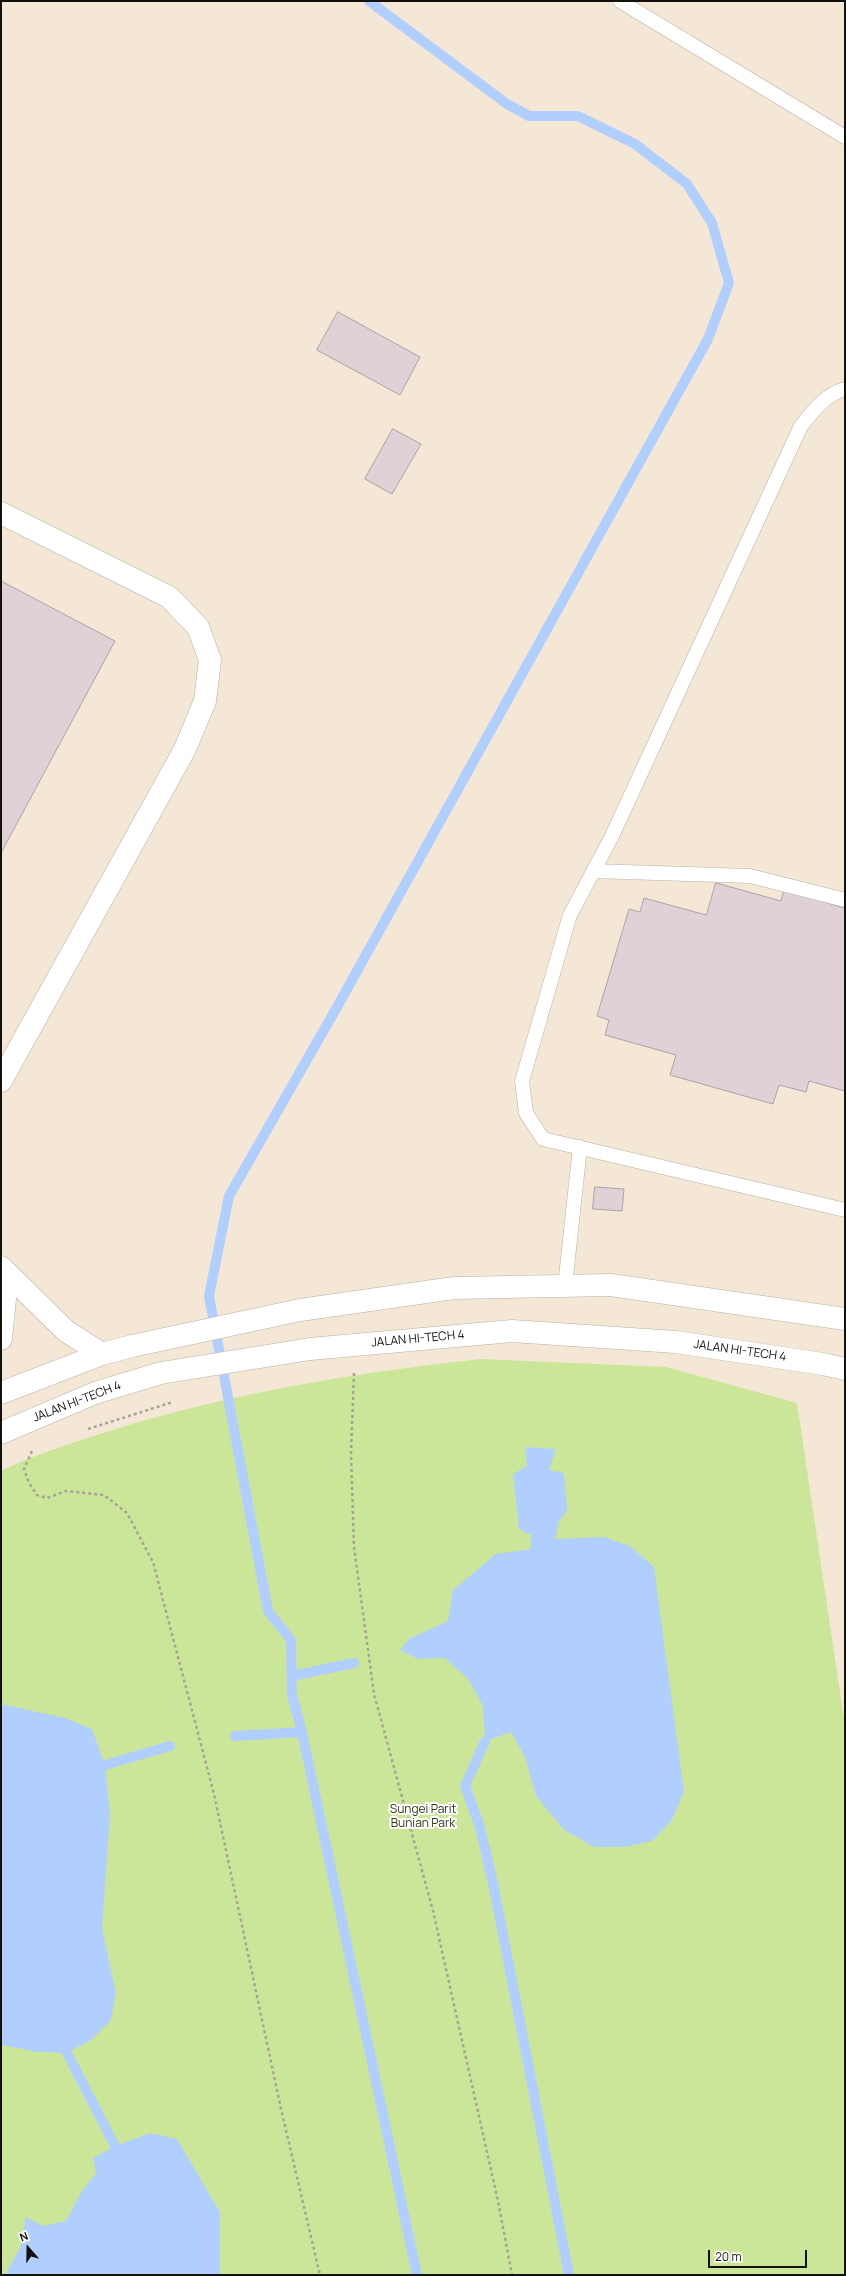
<!DOCTYPE html>
<html>
<head>
<meta charset="utf-8">
<style>
  body { margin:0 }
  #map { position:relative; width:846px; height:2276px; overflow:hidden; background:#faf2e6; font-family:Manrope,sans-serif }
  canvas { display:block }
  .frame { position:absolute; inset:0; border:2px solid #14110d; pointer-events:none }
  .north { position:absolute; left:8px; top:2228px; width:40px; height:40px; -webkit-text-stroke:3px #fff; paint-order:stroke; rotate:340deg; font-size:11px; font-weight:700; line-height:16px; text-align:center; color:#14110d }
  .north::after { content:''; display:block; margin:auto; width:14px; height:18px; background:#14110d; clip-path:polygon(50% 0,100% 100%,50% 72%,0 100%) }
  .scale { position:absolute; left:708px; top:2250px; width:99px; height:18px; box-sizing:border-box; border:2px solid #14110d; border-top:0; padding-left:5px; font-size:12px; line-height:14px; white-space:nowrap; color:#14110d; -webkit-text-stroke:3px #fff; paint-order:stroke }
</style>
</head>
<body>
<div id="map">
<canvas width="846" height="2276"></canvas>
<div class="frame"></div>
<div class="north">N</div>
<div class="scale">20 m</div>
</div>
<script>
const ctx = document.querySelector('canvas').getContext('2d');
ctx.lineJoin = 'round';
function fillPath(path, color) { ctx.fillStyle = color; ctx.fill(path, 'evenodd'); }
function strokePath(path, color, width, dash) { ctx.strokeStyle = color; ctx.lineWidth = width; ctx.lineCap = dash ? 'butt' : 'round'; ctx.setLineDash(dash || []); ctx.stroke(path); }
function write(font, color, halo, rows, align = 'center') {
  ctx.font = font + ' Manrope,sans-serif'; ctx.lineWidth = 4; ctx.setLineDash([]); ctx.textBaseline = 'middle'; ctx.strokeStyle = halo; ctx.fillStyle = color; for (const [text, x, y, turn = 0] of rows) {
    ctx.save(); ctx.translate(x, y); ctx.rotate((+turn || 0) * Math.PI / 180); ctx.textAlign = isNaN(turn) ? turn : align; if (halo) ctx.strokeText(text, 0, 0); ctx.fillText(text, 0, 0); ctx.restore();
  }
}
fillPath(new Path2D(`
  M1 1H845V2275H1Z`), '#f4e7d5');
fillPath(new Path2D(`
  M481 1359 666 1367 797 1403 845 1726V2275H1V1471C33 1455 66 1445 100 1434 224 1394 352 1373 481 1359Z`), '#cce699');
fillPath(new Path2D(`
  M525 1447 556 1449 549 1470 564 1473 567 1511 559 1521 555 1539 604 1537 630 1546 654 1567 684 1791 672 1820 652 1841 624 1847H594L564 1830 536 1796 525 1757 511 1732 485 1741 483 1706 468 1679 445 1658 418 1659 400 1650 409 1639 448 1621 453 1590 496 1554 531 1549V1535L519 1529 513 1474 527 1466Z
  M1 1704 65 1718 92 1729 105 1765 110 1814 102 1928 116 1993 111 2020 91 2040 67 2053 38 2052 1 2045Z
  M150 2133 177 2139 220 2212V2275H5L20 2248 26 2217 43 2226 66 2221 81 2193 96 2173 93 2158 115 2146Z`), '#b1cffe');
strokePath(new Path2D(`
  M369 1 507 104 529 116H578L635 144 687 184 712 223 729 283 708 339 337 1007 229 1196 209 1296 268 1611 291 1640 292 1695 302 1732 417 2275
  M292 1676 354 1663
  M235 1736 302 1732
  M485 1741 465 1786 480 1827 494 1888 569 2275
  M105 1765 170 1746
  M67 2053 115 2146`), '#b1cffe', 10);
const building = new Path2D(`
  M338 312 420 357 400 395 317 350Z
  M393 429 421 444 392 494 365 479Z
  M1 581 115 641 1 853Z
  M716 883 781 901 784 890 845 908V1091L809 1081 806 1092 779 1085 773 1104 670 1075 676 1055 605 1035 609 1020 597 1016 629 909 640 912 644 898 706 915Z
  M595 1187 624 1189 622 1211 593 1209Z`);
fillPath(building, '#dfd1d6');
strokePath(building, '#afa1a6', 1);
const service = new Path2D(`
  M620 1 845 137
  M845 389C826 394 813 411 801 426L612 836 570 915 522 1081 526 1113 543 1139 845 1210
  M593 871 750 876 845 900
  M565 1286 580 1147`);
const minor = new Path2D(`
  M1 513 169 597 198 627 210 660 205 701 185 749 1 1081
  M1 1267 66 1331 102 1354
  M1 1292 5 1299 1 1339
  M1 1393 102 1354 132 1346 300 1310 454 1288 611 1285 845 1319
  M1 1433 95 1393 161 1373 310 1349 512 1331 676 1342 823 1364 845 1369`);
strokePath(service, '#b8b0a5', 15);
strokePath(minor, '#b8b0a5', 23);
strokePath(new Path2D(`
  M354 1373 351 1453 354 1547 374 1694 433 1911 498 2201 512 2275
  M88 1429 173 1402
  M32 1451 24 1469 29 1483 37 1495 47 1498 66 1491 104 1495 127 1513 153 1562 214 1794 281 2109 320 2275`), '#a8a198', 2.5, [3, 3]);
strokePath(service, '#fff', 14);
strokePath(minor, '#fff', 22);
write('12px', '#14110d', '#fff', [
  ["JALAN HI-TECH 4",418,1339,-5],
  ["JALAN HI-TECH 4",740,1351,8],
  ["JALAN HI-TECH 4",77,1402,-21]
]);
write('12px', '#2e3913', '#fff', [
  ["Sungei Parit",423,1810],
  ["Bunian Park",423,1824]
]);
</script>
</body>
</html>
